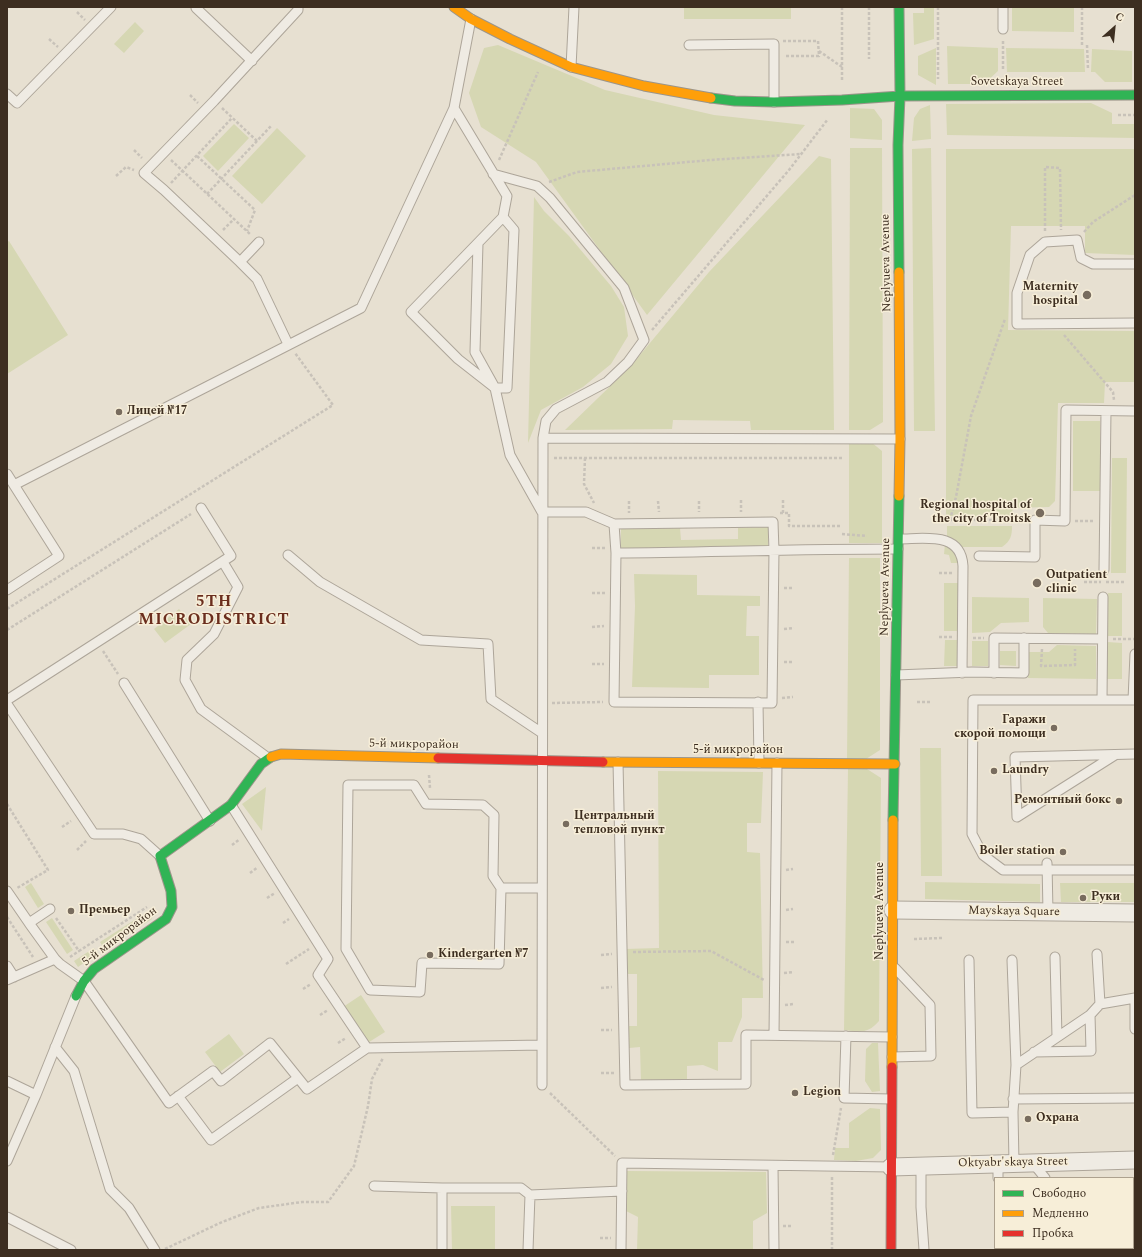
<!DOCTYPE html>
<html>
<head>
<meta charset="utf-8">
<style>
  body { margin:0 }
  #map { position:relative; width:1142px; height:1257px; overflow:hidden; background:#e7e0d1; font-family:Spectral,serif }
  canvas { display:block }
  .frame { position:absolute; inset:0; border:8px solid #3d2e20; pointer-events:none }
  .legend { position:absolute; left:994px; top:1177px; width:140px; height:72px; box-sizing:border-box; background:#f7eed8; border:1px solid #ada18e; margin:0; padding:5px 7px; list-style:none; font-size:12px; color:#3d2e20 }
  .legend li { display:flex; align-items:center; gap:8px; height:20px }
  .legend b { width:20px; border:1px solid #ada18e }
  .north { position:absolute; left:1094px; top:8px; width:40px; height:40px; -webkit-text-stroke:3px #f7eed8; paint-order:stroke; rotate:27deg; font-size:11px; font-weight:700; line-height:16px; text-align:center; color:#3d2e20 }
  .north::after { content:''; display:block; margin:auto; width:14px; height:18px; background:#3d2e20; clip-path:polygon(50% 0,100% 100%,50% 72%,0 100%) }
</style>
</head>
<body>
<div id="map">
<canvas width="1142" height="1257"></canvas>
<div class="frame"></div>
<ul class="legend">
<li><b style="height:5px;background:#30b455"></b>Свободно</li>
<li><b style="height:5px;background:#ff9f0a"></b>Медленно</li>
<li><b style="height:5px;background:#e5322d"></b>Пробка</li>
</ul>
<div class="north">С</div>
</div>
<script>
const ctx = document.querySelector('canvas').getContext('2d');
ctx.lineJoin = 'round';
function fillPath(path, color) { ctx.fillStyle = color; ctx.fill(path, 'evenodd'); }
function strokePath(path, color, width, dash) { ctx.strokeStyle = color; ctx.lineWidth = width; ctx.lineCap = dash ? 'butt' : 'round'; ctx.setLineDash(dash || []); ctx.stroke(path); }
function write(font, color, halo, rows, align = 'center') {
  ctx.font = font + ' Spectral,serif'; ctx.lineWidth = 3; ctx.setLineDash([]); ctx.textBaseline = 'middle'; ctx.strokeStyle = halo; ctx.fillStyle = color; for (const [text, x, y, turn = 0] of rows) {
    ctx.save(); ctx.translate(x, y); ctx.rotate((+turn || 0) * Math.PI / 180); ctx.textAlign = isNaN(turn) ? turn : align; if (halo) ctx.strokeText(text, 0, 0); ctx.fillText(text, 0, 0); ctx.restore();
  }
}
fillPath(new Path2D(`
  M684 7H791V19H684Z
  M924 7H934V39L914 45 913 13H924Z
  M1012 7H1074V32L1012 31Z
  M135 22 144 31 124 53 114 44Z
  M498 45 605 90 714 115 805 125 647 315 536 162 481 127 469 93 484 48Z
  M947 46 998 48V71L984 84H948Z
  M936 48V85L918 75V56Z
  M1006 48 1084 49 1085 72H1007Z
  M1092 49 1132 51V82H1105L1095 72H1091Z
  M1091 103 1112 113V124H1135V138L947 135 946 104Z
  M930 105 931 139 912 141 914 118 920 109Z
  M850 108 874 109 882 120V140L850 138Z
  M234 124 249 138 218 171 203 156Z
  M277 128 306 156 262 204 232 176Z
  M850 148H882L883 422 870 430H849Z
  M931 148 935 431H914L912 149Z
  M946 149H1135V255L1085 253V226H1011L1008 330 1135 331V382H1105L1104 403H1058L1055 501 1049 507 1013 508 1011 517 946 516Z
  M819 156 831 159 834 430H751L750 421 673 420 672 429 565 430 630 367 709 272Z
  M534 197 544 211 569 236 611 286 624 307 628 336 611 364 583 387 541 410 528 443Z
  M9 241 68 335 7 374V242Z
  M1073 421H1100V491H1073Z
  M871 442 882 451V543H849V443Z
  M1112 458H1127L1126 573H1111Z
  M947 526H1012C1012 535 1011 541 1002 547H962L955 540 947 537Z
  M768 527V547L621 550V529L680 528 681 540 738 539V528Z
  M945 544 956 552 959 563H951L949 555 944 554Z
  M849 558H880V750L866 759H847Z
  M634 574 697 575V595L760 596V606H747L746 636H759V675H709V688L632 687 635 606Z
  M944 583H958L957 631H944Z
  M1108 593H1122V636H1107Z
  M972 597 1029 598V622L1001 623 990 632 972 633Z
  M1043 598 1097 599 1096 634 1048 633 1043 627Z
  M179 609 191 624 165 643 154 629Z
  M945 640H957V666H944Z
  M972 641H988V666H972Z
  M1107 642 1122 643V679H1107Z
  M1057 645 1096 646V679L1028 678 1029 652H1049Z
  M1000 651H1016V666L1000 665Z
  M920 748H941L942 876H921Z
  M848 769H867L881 778 879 1021C868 1034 860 1032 844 1030Z
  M658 771 763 772 761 823H747V852L760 853 763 998H742V1017L732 1042H718V1071L703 1065 687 1066V1080L641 1082 640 1047 629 1048 626 1026H637V974H625V949L659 948Z
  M266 787 262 831 242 804Z
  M925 882 1040 884V902L925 899Z
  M31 883 44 904 38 908 25 887Z
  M1060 883H1135V902H1061Z
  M147 912 152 919 104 949 100 942Z
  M52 918 73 950 67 954 46 922Z
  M94 948 98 953 78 967 74 961Z
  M361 995 385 1032 366 1044 343 1007Z
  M229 1034 244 1054 220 1072 205 1052Z
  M872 1043H878L880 1091 872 1092 865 1081 866 1049Z
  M870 1108 880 1109 881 1150 873 1158 856 1161 834 1160 835 1148H849V1123Z
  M627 1171 766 1172 767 1213 753 1221V1250H637L638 1217 626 1211Z
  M451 1206H495V1250H452Z`), '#d6d7b3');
const lane = new Path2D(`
  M196 8 252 61
  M1003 29V7
  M689 45 774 44V102
  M571 67 574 7
  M7 94 17 103 111 7
  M454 108 507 196 503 217 514 230 507 388H495L458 359 411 312 503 217
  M493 174 537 186 550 198 624 288 644 340 628 362 607 382 556 409 546 421 543 438 542 1085
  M259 242 240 262 164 190 144 173 214 101 298 10V7
  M478 243 475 352 495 388 510 455 542 512H586L614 524 616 553
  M240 262 257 279 288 344
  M1135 264H1093L1081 258 1077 240 1045 242 1030 255 1017 293V324L1135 323
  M543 438 900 439
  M7 474 59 556 7 590
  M14 485 361 308 454 108 471 19
  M614 524 773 522 774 551 772 703 614 702 616 553C710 552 804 549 898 549
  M899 539C924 539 961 531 963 566L962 673
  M288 555 320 582 421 640 488 644 491 699 542 733
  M979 556 1035 557V520L1065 521 1066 410 1135 411
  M223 562 238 587 214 634 187 660 185 680 201 709 268 758
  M1104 570 1106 411
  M994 673V638L1102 639
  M896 675 972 672 1024 673V638
  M124 683 210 821
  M7 700 231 556 201 508
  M1102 700 1103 597
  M1133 700 1135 654
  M1135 700H973L972 834 983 855 1003 870H1135
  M758 702 759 763
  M7 704 94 834H123L141 839 160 856
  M1115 755 1017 817 1015 757 1135 754
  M618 762 625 1085 746 1084V1035L892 1037
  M231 805 328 959 318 975 367 1048
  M1047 863 1048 912
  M501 888 493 876 494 815 483 805 426 804 414 785H348L346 949 370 990 420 992 422 963 499 964 501 888H542
  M7 891 29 923 55 959 60 964 84 981 169 1103 213 1071 221 1081 270 1043 307 1089 367 1048 542 1045
  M29 923 50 909
  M1097 954 1100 1004
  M1055 957 1057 1037
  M969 960 972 1113 1013 1112 1014 1163
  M1012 960 1016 1065 1013 1112
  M7 966 14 977
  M7 980 55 959
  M1135 998V1029
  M774 1035 777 763
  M846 1036 844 1098 891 1099
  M55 1047 74 1071 110 1189 129 1208 155 1250
  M1034 1052 1091 1051 1090 1015
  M892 1057 931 1056 930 1005 895 968
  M1016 1065 1090 1015 1100 1004 1135 998
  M7 1081 36 1095
  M178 1096 211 1140 298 1078
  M1013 1099 1135 1098
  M7 1161 36 1095 76 996
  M1033 1163 1045 1178
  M998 1164V1178
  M773 1166 774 1250
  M921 1166V1207L924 1250
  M374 1186 442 1188H521L530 1195 622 1191
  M442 1188V1250
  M7 1217 71 1250
  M1000 1248V1250
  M1122 1248 1123 1250
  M528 1250 530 1195
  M621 1250 622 1163 891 1167
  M1062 1250V1248`);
const street = new Path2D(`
  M893 910 1135 913
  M891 1167 1135 1160`);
const fast = new Path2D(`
  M711 98 735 101 774 102 842 100 900 96 1135 95
  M899 272 898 145 900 96 899 7
  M893 820 899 496
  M76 996 84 981 94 969 166 919 172 907 171 891 160 856 231 805 261 764 271 757`);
const slow = new Path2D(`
  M454 7 471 19 510 39 571 67 644 86 711 98
  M899 272 900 439 899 496
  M271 757 281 754 438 758
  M603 762 895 764
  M892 1067 893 820`);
const jam = new Path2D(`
  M438 758 603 762
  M891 1250 892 1067`);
strokePath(lane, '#ada599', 11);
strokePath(street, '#ada599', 19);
strokePath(fast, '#9c958a', 11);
strokePath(slow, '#9c958a', 11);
strokePath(jam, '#9c958a', 11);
strokePath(new Path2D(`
  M842 7V82
  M869 7V59
  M938 7V79
  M77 12 85 20
  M49 39 58 47
  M783 41H818L819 56H784
  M1082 45V7
  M1087 45 1088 69
  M819 51 842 67
  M1003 69V39
  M190 95 198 103
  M222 108 257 141
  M1118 115H1135
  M134 150 142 158
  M197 156 255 210 247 231
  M171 160 251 235
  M499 160 538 72
  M116 176 126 167 134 170
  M549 182 577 172 710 160 801 154
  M171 183 232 118
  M207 194 271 126
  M223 230 234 219
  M1045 231V167L1060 168 1061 230
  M1084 232 1093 222 1135 195
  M652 330 789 170 828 119
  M1064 335 1113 392 1114 400
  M554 458H842
  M585 458 584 484 594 503
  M741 500V512
  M629 501V513
  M658 501 659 512
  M699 501V512
  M780 513H789V526H842
  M783 513V500
  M950 520 956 497 971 416 1005 319
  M939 521 950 520H1025
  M1075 521H1094
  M842 534 867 536
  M592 548H606
  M939 573H952
  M1084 582H1101
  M1106 582H1126
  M784 588H793
  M592 593H606
  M7 609 333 405 295 353
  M592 627 604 626
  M784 629 794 628
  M7 630 191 514
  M939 637H952
  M973 638H984
  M1113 639H1135
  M1042 649 1041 666 1075 665V649
  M103 651 118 674
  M784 662H793
  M592 664H604
  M782 698 793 697
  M917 702H930
  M552 703 603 702
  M429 775 430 788
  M7 804 48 870 17 888
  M62 827 71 821
  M232 845 240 839
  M77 850 86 841
  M786 870 793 869
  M250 873 258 867
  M267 898 275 893
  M786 910 793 909
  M7 917 33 957
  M56 918 79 951 147 907
  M283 923 289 919
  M914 939 942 938V940
  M786 942H794
  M633 952 711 951 764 980
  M601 955 612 954
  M70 957 79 951
  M286 964 309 949
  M784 973 794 972
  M601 988 612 987
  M303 989 311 984
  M785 1005 794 1004
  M320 1015 328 1010
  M601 1030H612
  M338 1043 346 1038
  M601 1073H614
  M550 1093 615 1156
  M833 1155 841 1108
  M832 1177V1250
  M783 1226H791
  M600 1238H611
  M165 1249 222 1222 259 1208 302 1202H328L354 1166 368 1106 372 1079 383 1058`), '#c8c2b9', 2.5, [3, 2]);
strokePath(lane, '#efebe3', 9);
strokePath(street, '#efebe3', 17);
strokePath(fast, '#30b455', 9);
strokePath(slow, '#ff9f0a', 9);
strokePath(jam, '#e5322d', 9);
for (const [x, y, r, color] of [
  [1087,295,5,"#786c5e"],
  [119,412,4,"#786c5e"],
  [1040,513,5,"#786c5e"],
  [1037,583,5,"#786c5e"],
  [1054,728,4,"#786c5e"],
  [994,771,4,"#786c5e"],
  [1119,801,4,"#786c5e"],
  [566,824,4,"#786c5e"],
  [1063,852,4,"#786c5e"],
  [1083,898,4,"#786c5e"],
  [71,911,4,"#786c5e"],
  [430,955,4,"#786c5e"],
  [795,1093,4,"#786c5e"],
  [1028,1119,4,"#786c5e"]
]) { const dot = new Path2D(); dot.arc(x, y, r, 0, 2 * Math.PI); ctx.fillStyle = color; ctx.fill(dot); strokePath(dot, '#f7eed8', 1.5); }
write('12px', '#3d2e20', '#f7eed8', [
  ["Sovetskaya Street",1017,83],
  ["Neplyueva Avenue",887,263,-91],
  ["Neplyueva Avenue",886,587,-89],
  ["5-й микрорайон",414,745,1],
  ["5-й микрорайон",738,751],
  ["Neplyueva Avenue",881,911,-90],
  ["Mayskaya Square",1014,912,1],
  ["5-й микрорайон",120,937,-37],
  ["Oktyabr'skaya Street",1013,1163,-1]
]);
write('bold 12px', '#3d2e20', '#f7eed8', [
  ["Maternity",1078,288,"right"],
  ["hospital",1078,302,"right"],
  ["Лицей №17",127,412],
  ["Regional hospital of",1031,506,"right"],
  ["the city of Troitsk",1031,520,"right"],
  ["Outpatient",1046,576],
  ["clinic",1046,590],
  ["Гаражи",1046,721,"right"],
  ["скорой помощи",1046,735,"right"],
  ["Laundry",1002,771],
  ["Ремонтный бокс",1111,801,"right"],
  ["Центральный",574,817],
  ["тепловой пункт",574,831],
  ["Boiler station",1055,852,"right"],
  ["Руки",1091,898],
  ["Премьер",79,911],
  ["Kindergarten №7",438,955],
  ["Legion",803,1093],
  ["Охрана",1036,1119]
], 'left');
ctx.letterSpacing = '1px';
write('bold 16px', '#6b2e1e', '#f7eed8', [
  ["5TH",214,603],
  ["MICRODISTRICT",214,621]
]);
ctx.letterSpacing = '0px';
</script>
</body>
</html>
